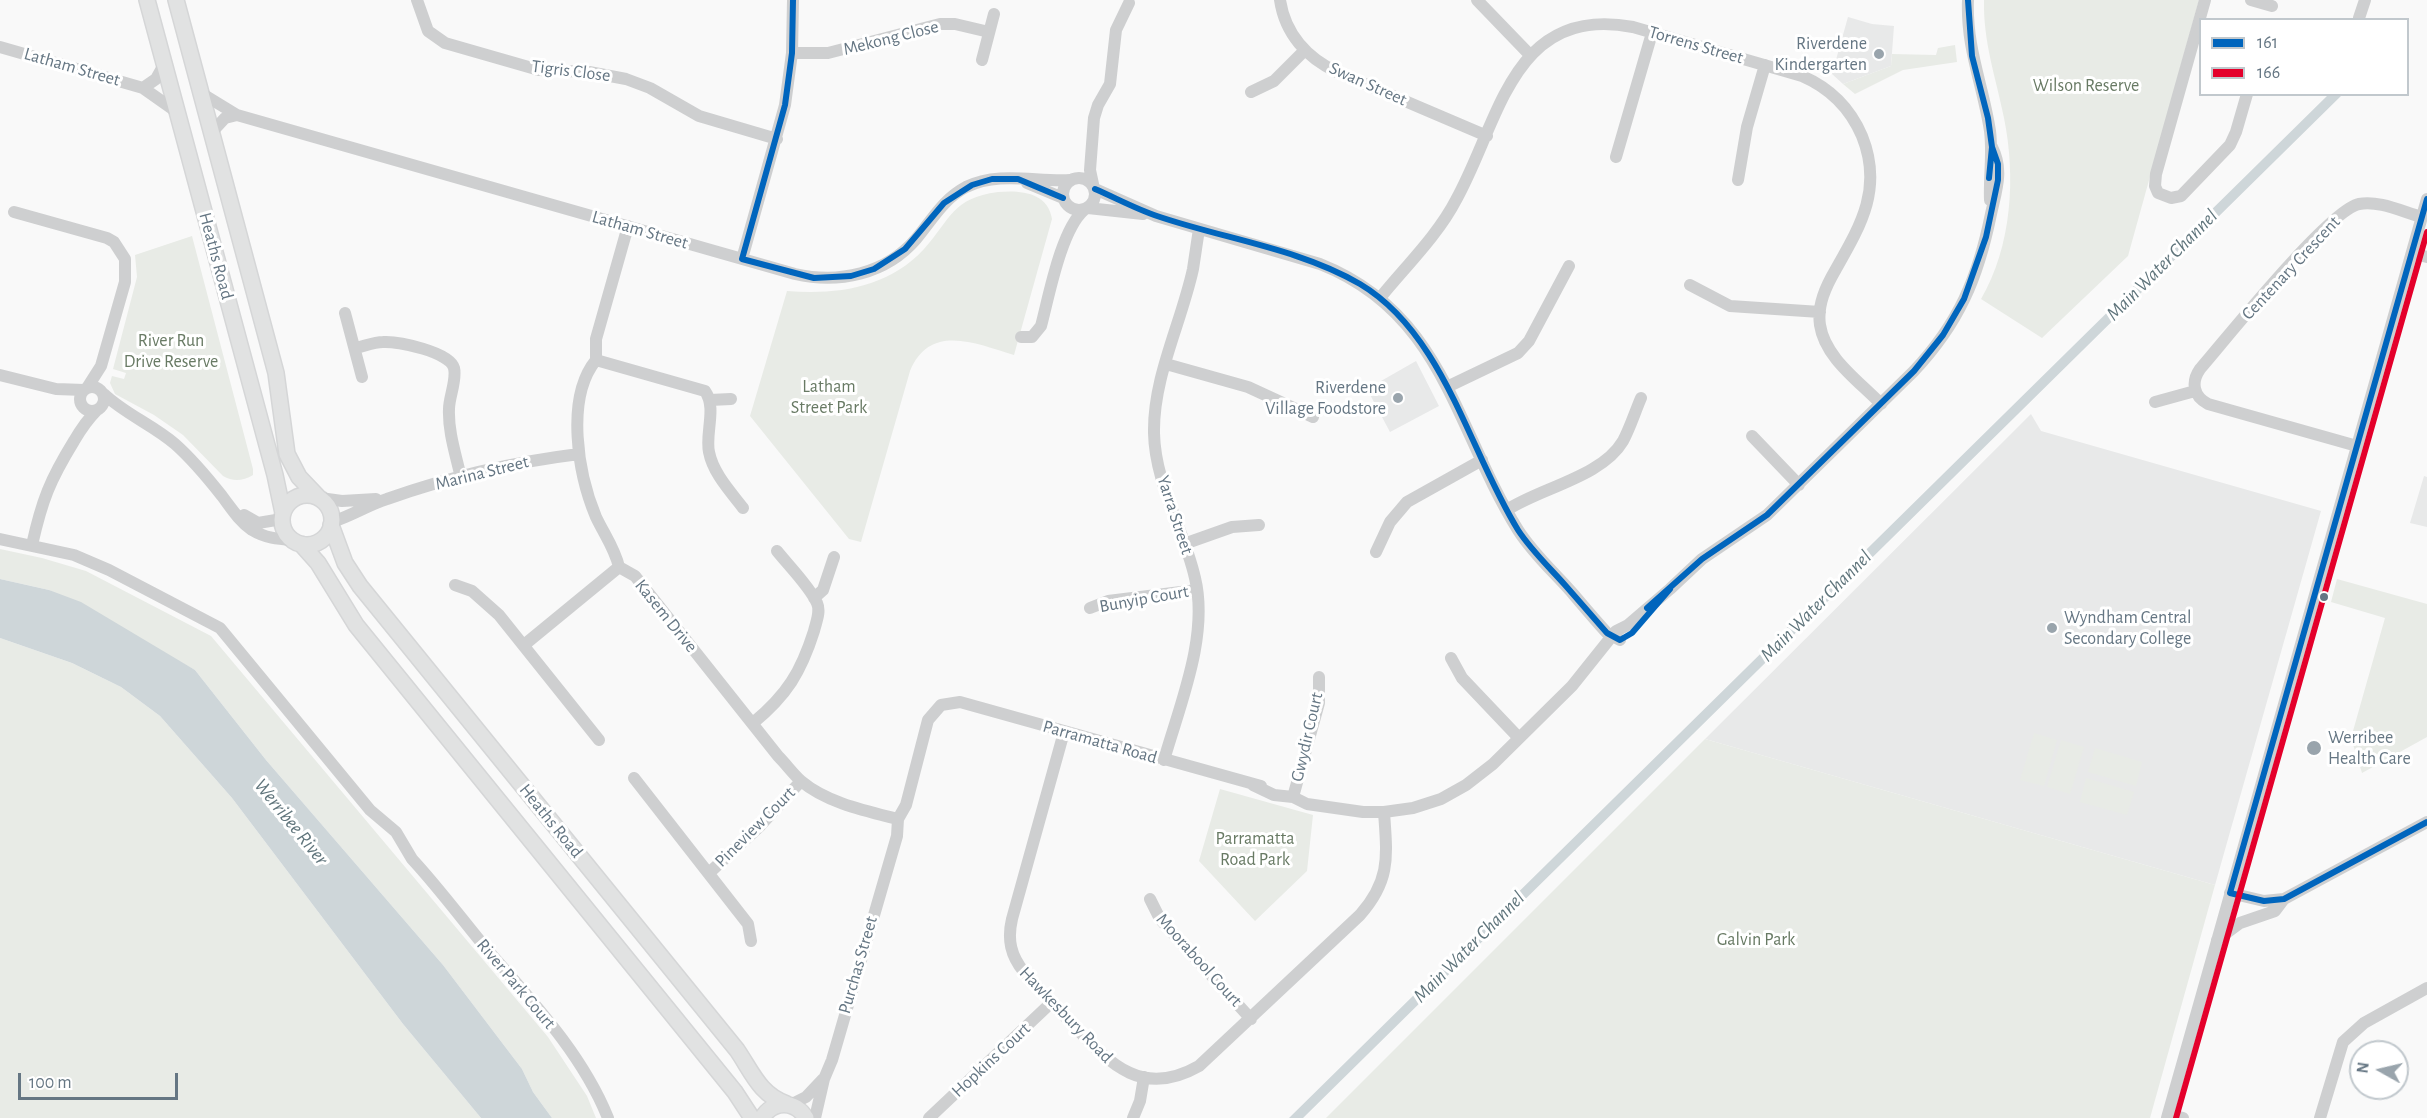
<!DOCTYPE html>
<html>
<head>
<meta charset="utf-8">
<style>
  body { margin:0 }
  #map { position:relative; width:2427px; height:1118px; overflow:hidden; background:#f9f9f9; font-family:"Alegreya Sans",sans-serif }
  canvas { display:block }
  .legend { position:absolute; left:2199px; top:18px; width:210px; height:78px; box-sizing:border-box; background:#fff; border:2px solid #c1c8cd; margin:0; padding:8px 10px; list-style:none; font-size:18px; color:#657683 }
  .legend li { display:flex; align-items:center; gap:12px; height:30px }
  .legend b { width:30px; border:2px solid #c1c8cd }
  .north { position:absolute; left:2349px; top:1040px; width:60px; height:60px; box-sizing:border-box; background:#fff; border:2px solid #c1c8cd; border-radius:50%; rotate:278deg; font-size:16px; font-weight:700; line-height:24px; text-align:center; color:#657683 }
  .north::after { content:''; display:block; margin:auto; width:21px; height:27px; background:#99a4ac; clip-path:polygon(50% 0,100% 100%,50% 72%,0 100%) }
  .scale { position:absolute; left:18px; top:1073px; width:160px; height:27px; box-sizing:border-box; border:3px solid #657683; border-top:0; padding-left:8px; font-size:18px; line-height:21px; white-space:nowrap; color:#657683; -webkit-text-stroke:4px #fff; paint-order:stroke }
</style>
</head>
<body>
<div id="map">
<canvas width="2427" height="1118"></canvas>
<ul class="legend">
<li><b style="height:8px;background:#0065bd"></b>161</li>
<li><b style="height:8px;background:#e4002b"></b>166</li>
</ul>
<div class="north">N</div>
<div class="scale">100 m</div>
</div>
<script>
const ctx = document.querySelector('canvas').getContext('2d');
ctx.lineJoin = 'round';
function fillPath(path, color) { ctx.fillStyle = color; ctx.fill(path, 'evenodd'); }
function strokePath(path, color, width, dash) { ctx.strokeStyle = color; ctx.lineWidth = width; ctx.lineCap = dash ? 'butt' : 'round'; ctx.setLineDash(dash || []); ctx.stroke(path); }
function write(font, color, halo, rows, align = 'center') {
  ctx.font = font + ' "Alegreya Sans",sans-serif'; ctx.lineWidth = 6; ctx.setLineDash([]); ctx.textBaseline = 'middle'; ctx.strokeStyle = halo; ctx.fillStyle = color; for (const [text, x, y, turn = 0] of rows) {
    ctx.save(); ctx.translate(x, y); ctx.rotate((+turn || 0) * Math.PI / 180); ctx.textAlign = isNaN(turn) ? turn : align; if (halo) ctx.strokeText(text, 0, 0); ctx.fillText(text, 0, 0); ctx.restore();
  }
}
fillPath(new Path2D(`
  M1848 17 1872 24 1894 26 1891 66 1843 84 1832 74Z
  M1416 361 1439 406 1390 432 1367 389Z
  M2031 414 2041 431 2321 511 2215 885 1705 739Z
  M2424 476 2427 477V527L2410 523Z`), '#e8e9e9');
fillPath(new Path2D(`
  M1984 0H2199L2128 256 2042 338 1981 299C2012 246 2016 177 2004 118 1996 78 1983 42 1984 0Z
  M1955 45 1957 62 1903 70 1855 94 1843 84 1891 66 1892 54 1936 55 1938 48Z
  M998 192C1020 190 1048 192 1052 219L1014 355C977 344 930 322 910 371L861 542 849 539 750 416 787 291C837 295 888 288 924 249 951 219 952 198 998 192Z
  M192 236 253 469V475C243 481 233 482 223 476L183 435 154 415 115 394 110 383 112 376 124 379 126 373 113 369 137 277 135 255Z
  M0 549 42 558 86 571 211 636 548 1037 587 1096 596 1118H552L533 1092 522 1069 443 965 266 760 195 670 49 590 0 579Z
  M2337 579 2427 604V737L2362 773 2351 738 2385 618 2331 602Z
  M0 638 72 663 121 687 160 716 232 798 403 1024 481 1118H0Z
  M2034 733 2057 740 2044 786 2020 780Z
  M1705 739 2215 885 2150 1118H1326Z
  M2061 740 2084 747 2070 794 2047 787Z
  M2095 748 2142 762 2136 786 2088 772Z
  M2086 778 2134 792 2127 815 2080 802Z
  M1220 789 1313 815 1307 871 1255 921 1199 861Z`), '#e8ebe6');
fillPath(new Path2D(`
  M2329 94 2342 95 1303 1118H1289Z
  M0 579 49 590 81 602 195 670 266 760 443 965 522 1069 533 1092 552 1118H481L403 1024 232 798 160 716 121 687 72 663 0 638Z`), '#ced6d9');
const major = new Path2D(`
  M147 0 275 475 283 513
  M176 0 276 373 287 454 299 477 319 498
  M282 520a25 25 0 1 1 50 0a25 25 0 1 1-50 0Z
  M331 525 345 563 360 586 737 1050C752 1072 760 1095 787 1104
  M301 544 318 563 356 625 735 1092 752 1118
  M762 1118C773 1100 795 1100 806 1118`);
strokePath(major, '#d5d6d7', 18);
strokePath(new Path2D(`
  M417 0 428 31 445 43 539 70 589 72 626 79 650 88 699 116 777 139
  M1280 0C1285 34 1307 58 1337 72L1487 136
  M1477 0 1530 55
  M1968 0C1966 48 1983 85 1990 131 1993 154 1989 177 1990 200
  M2205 0 2156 174 2155 186 2158 193 2171 198 2181 196 2230 145 2236 132 2247 94
  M2251 0 2272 6
  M2359 18 2365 0
  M0 47 143 88 177 112
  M792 53H828L940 24H955L989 32
  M982 60 994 14
  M143 88 156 79 165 63
  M1251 92 1274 81 1305 50
  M201 93 237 115 795 274C839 284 886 274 916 239 932 220 943 199 966 187 999 171 1035 182 1070 180
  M212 132 225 118 237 115
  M1616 157 1652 33
  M1063 194a16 16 0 1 1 32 0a16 16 0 1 1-32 0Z
  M1738 180 1747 127 1765 65
  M1027 183 1063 198
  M1093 184 1090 170 1094 118 1098 105 1110 84 1116 30 1129 3
  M1095 189 1156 216 1320 264C1444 313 1455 429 1518 530 1534 555 1555 573 1574 595 1585 608 1596 621 1607 633L1620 640
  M1088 208 1143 214
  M14 212 107 238 114 242 125 259V282L101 366 87 388
  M628 226 596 339V360C565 398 578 474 596 517 604 534 615 549 619 567L635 576 778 756C786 764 793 774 801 781 827 803 866 811 898 819
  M2412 253 2427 257
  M742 259 785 105 792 53 793 0
  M1690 285 1730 306 1820 312
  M1380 298C1405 267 1438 235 1456 200 1500 121 1512 4 1633 27L1802 76C1830 88 1850 108 1862 136 1883 188 1861 225 1836 269 1826 286 1817 305 1820 325 1825 358 1859 381 1881 404
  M345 313 362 377
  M1021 337H1032L1041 326C1049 296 1061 230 1084 210
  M356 348C365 346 374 342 383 342 398 341 450 352 454 368 457 380 449 397 449 409 448 432 456 455 461 478
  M596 360 705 391C717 408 705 433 709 452 713 473 730 491 743 508
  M1166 364 1248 387 1313 417
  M0 375 56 389 84 390
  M80 399a12 12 0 1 1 24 0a12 12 0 1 1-24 0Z
  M1447 387 1518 353 1529 341 1569 266
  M104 394C125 414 153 425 175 444 193 460 207 477 222 496 231 508 239 521 252 530 265 538 278 539 292 540
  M710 400 731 399
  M2155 402 2195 391
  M1752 436 1799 485
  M2357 446 2208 404C2193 396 2191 382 2200 369 2226 339 2329 210 2359 204 2379 200 2403 212 2422 217
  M320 498 342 501 376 499
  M1507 510C1540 488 1602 477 1623 441 1630 428 1635 412 1641 398
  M244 515 258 523 282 519
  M332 522C351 516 368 505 387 499 449 477 514 462 579 454
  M0 539 74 555 109 570 220 628 370 810 396 832 412 859C438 887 461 918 485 947 530 999 582 1053 608 1118
  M1184 544 1232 527 1259 525
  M32 545C42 500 50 480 74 441 81 429 87 420 97 410
  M1376 552 1390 522 1407 502 1482 460
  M455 585 472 591 499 615 599 740
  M814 598 823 590 834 557
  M1090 608 1108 601 1197 590
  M524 645 619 567
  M1451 658 1462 678 1519 738
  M753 723C787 695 801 672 814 631 816 622 821 612 817 603 810 587 789 566 777 551
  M1064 732 1012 919C1007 940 1011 956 1024 972 1041 991 1058 1009 1075 1027 1111 1065 1143 1098 1199 1066L1360 915C1391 880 1387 856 1384 812
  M1164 760C1180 704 1209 636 1195 578 1184 529 1155 484 1154 433 1153 377 1181 324 1193 269 1195 256 1197 242 1199 229
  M634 778 748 924 751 941
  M1253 785 1274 795 1293 797 1307 804 1363 812H1384L1413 808 1441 799 1466 785 1493 764 1572 686 1616 631 1628 625 1670 589 1702 559 1767 515 1914 371C1959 323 1978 278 1991 214 1996 191 2004 170 1992 147
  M1293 797 1319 703V677
  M709 873 760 826 801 781
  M2230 893 2264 901 2284 899 2427 822
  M1150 899 1160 919 1251 1019
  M2217 940 2240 923 2275 911 2284 899
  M790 1105 806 1097 823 1079
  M2168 1114 2183 1118
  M815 1118 824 1079 832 1060 897 836 898 819 906 805 928 720 941 705 960 702 1261 786
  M929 1118 1052 1002
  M1133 1118 1140 1101 1144 1077
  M2167 1118 2427 199
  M2320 1118 2343 1042 2364 1023 2427 988`), '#cecfd0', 12);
strokePath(major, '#e1e2e2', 15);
strokePath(new Path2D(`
  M793 0 792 53 785 105 742 259 814 278 851 276 874 269 905 249 944 203 972 185 992 179H1018L1063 198
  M1968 0 1972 56 1988 118 1992 147 1989 178
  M1095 189C1116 198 1136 209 1157 216 1224 239 1298 248 1360 284 1444 334 1469 451 1518 530 1531 550 1549 567 1565 585 1579 601 1593 617 1607 633L1620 640 1632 633 1670 589
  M2427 199 2230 893 2264 901 2284 899 2427 822
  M1647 608 1702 559 1767 515 1914 371 1943 335 1964 299 1986 237 1998 180V164L1992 147`), '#0065bd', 6);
strokePath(new Path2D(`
  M2176 1118 2427 232`), '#e4002b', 6);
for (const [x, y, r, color] of [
  [1879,54,6,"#99a4ac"],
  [1398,398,6,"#99a4ac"],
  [2324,597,5,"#657683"],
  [2052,628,6,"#99a4ac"],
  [2314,748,8,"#99a4ac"]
]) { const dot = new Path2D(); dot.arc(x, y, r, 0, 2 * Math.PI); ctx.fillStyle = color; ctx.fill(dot); strokePath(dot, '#fff', 2); }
write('18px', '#657683', '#fff', [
  ["Mekong Close",891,38,-14],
  ["Torrens Street",1696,45,16],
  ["Latham Street",72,67,16],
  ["Tigris Close",571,71,7],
  ["Swan Street",1368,84,24],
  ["Latham Street",640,230,16],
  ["Heaths Road",216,256,75],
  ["Centenary Crescent",2291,268,-47],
  ["Marina Street",482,473,-14],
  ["Yarra Street",1175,515,72],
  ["Bunyip Court",1144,599,-10],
  ["Kasem Drive",666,616,51],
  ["Gwydir Court",1307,737,-77],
  ["Parramatta Road",1100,742,16],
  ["Heaths Road",551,821,51],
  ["Pineview Court",755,827,-45],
  ["Moorabool Court",1199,960,48],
  ["Purchas Street",858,965,-74],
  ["River Park Court",516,984,50],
  ["Hawkesbury Road",1066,1015,46],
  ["Hopkins Court",991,1060,-43]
]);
write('18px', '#657683', '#fff', [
  ["Riverdene",1867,44],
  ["Kindergarten",1867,65],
  ["Riverdene",1386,388],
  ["Village Foodstore",1386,409],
  ["Wyndham Central",2064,618,"left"],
  ["Secondary College",2064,639,"left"],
  ["Werribee",2328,738,"left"],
  ["Health Care",2328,759,"left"]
], 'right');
write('18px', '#687a64', '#fff', [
  ["Wilson Reserve",2086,86],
  ["River Run",171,341],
  ["Drive Reserve",171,362],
  ["Latham",829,387],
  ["Street Park",829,408],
  ["Parramatta",1255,839],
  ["Road Park",1255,860],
  ["Galvin Park",1756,940]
]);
write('italic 20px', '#60757c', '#fff', [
  ["Main Water Channel",2162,265,-45],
  ["Main Water Channel",1816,606,-45],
  ["Werribee River",291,822,51],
  ["Main Water Channel",1469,947,-45]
]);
</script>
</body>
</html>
